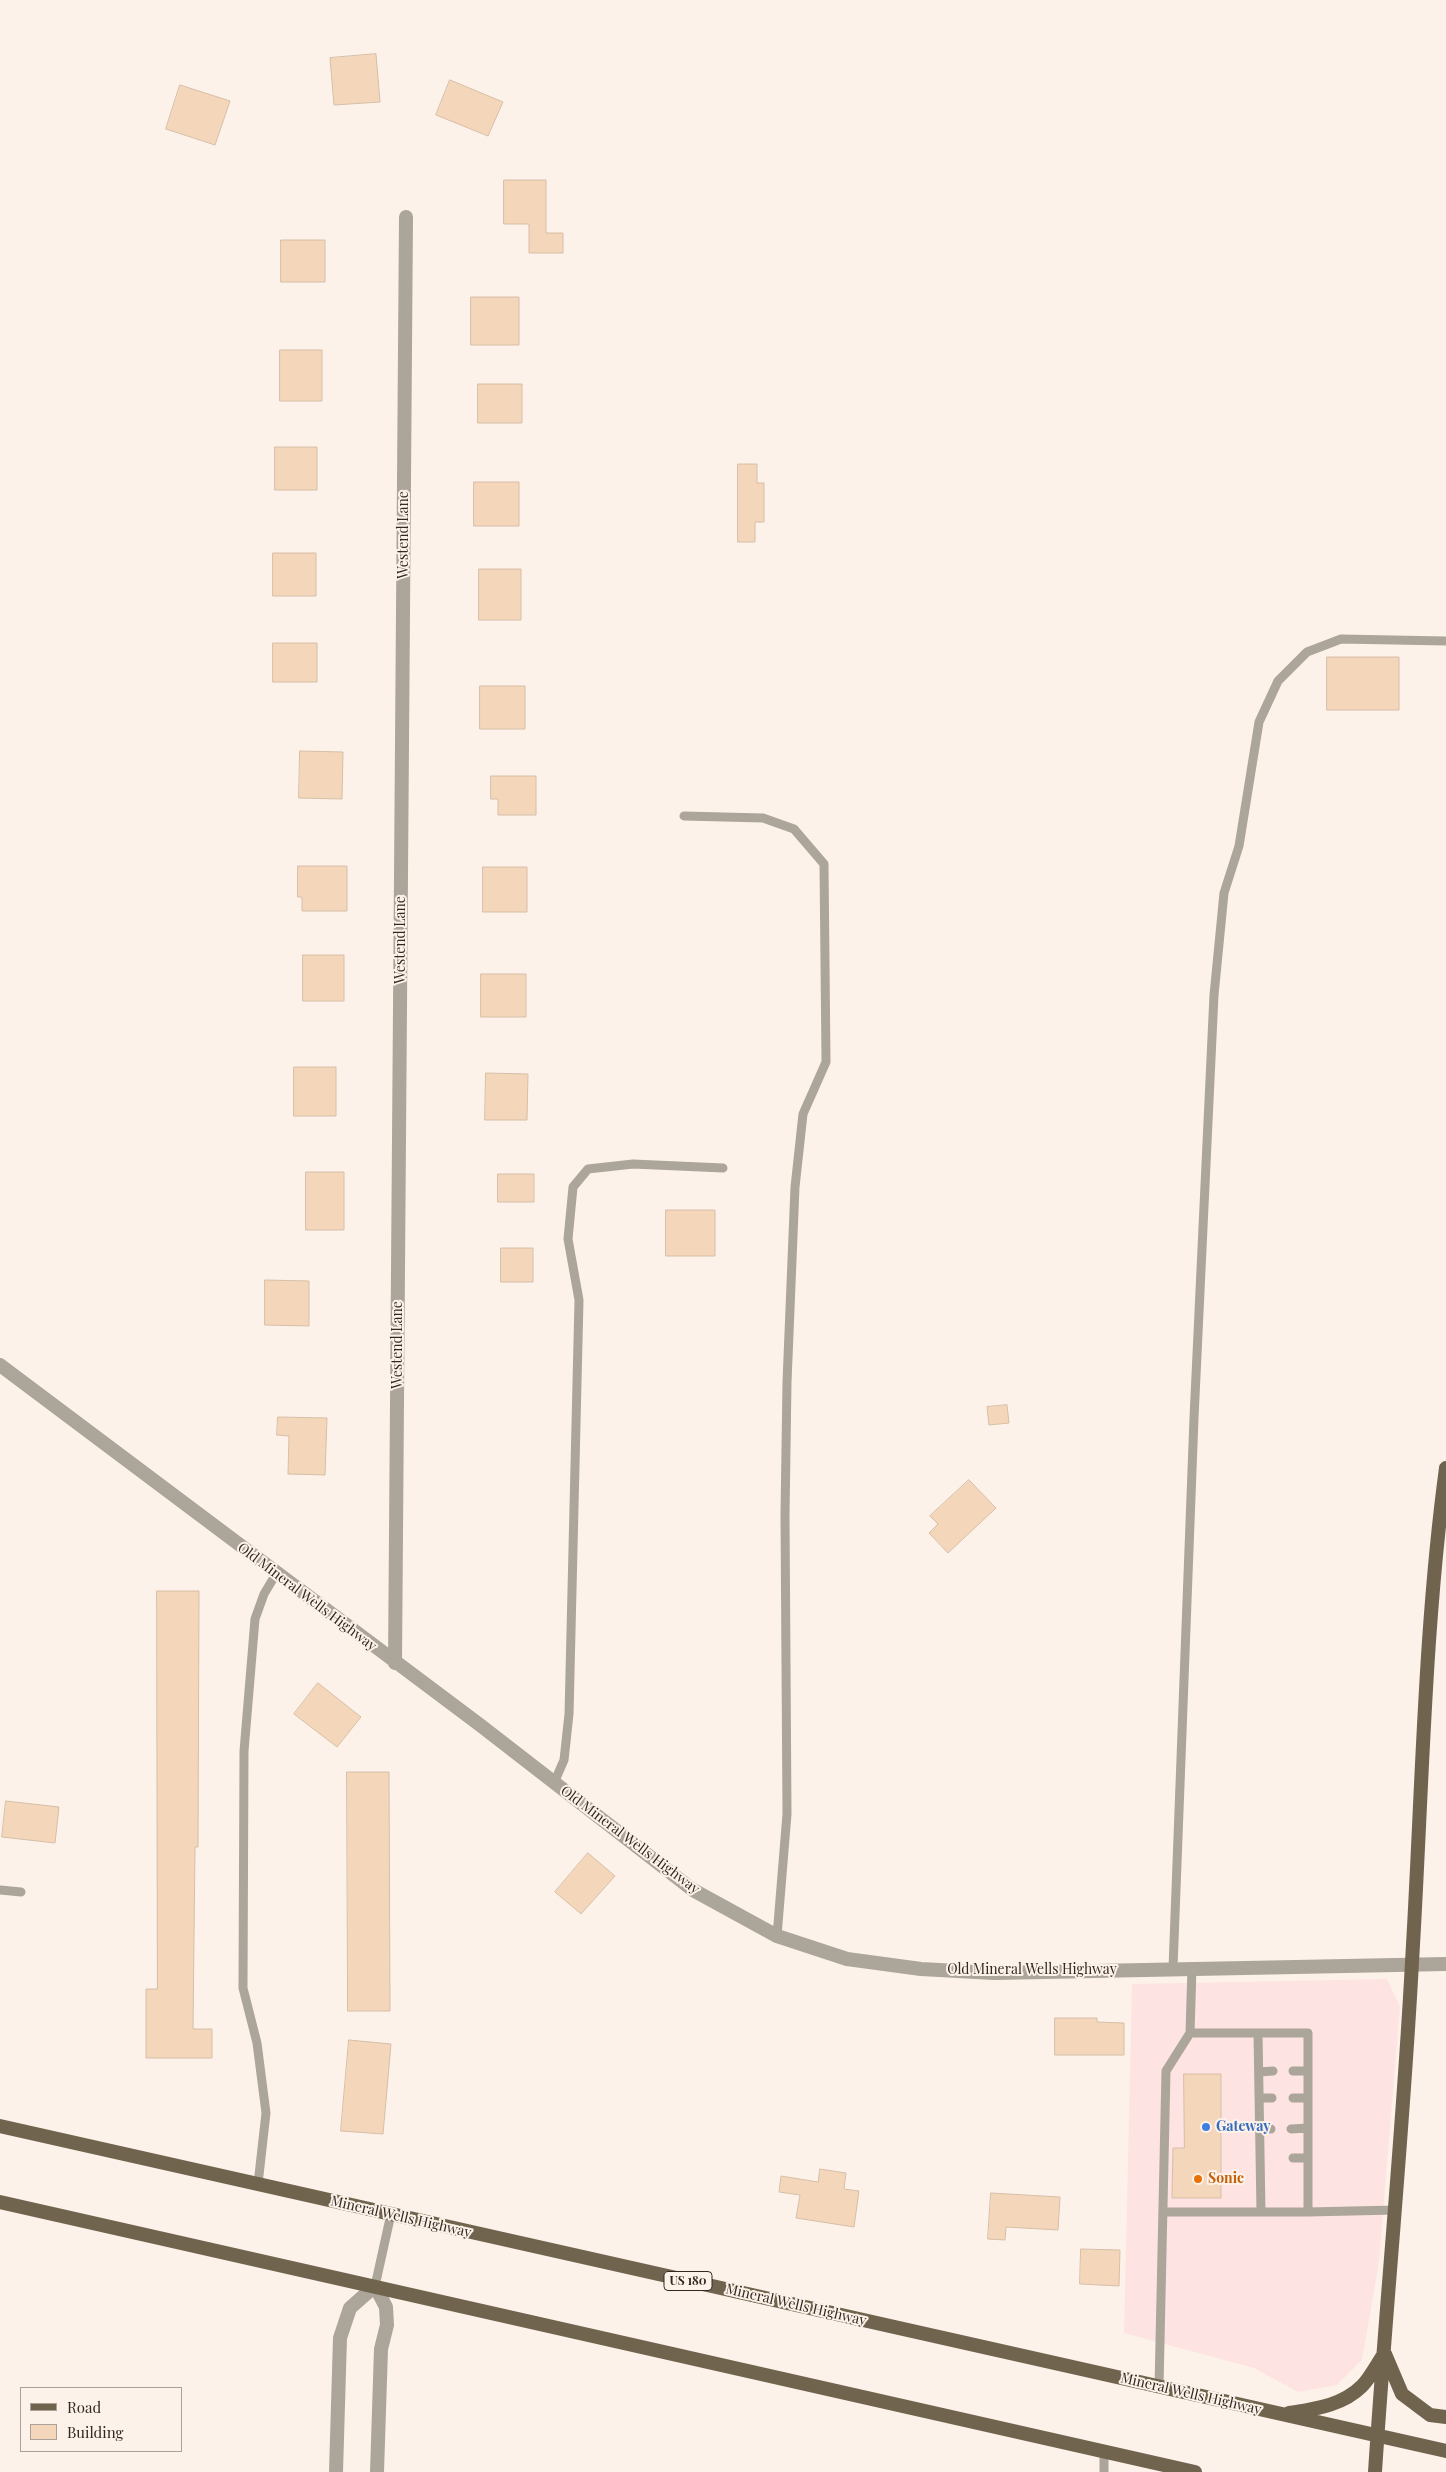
<!DOCTYPE html>
<html>
<head>
<meta charset="utf-8">
<style>
  body { margin:0 }
  #map { position:relative; width:1446px; height:2472px; overflow:hidden; background:#fdf2e9; font-family:"Playfair Display",serif }
  canvas { display:block }
  .legend { position:absolute; left:20px; top:2387px; width:162px; height:65px; box-sizing:border-box; background:#fdf2e9; border:1px solid #aba198; margin:0; padding:6px 9px; list-style:none; font-size:15px; color:#31281f }
  .legend li { display:flex; align-items:center; gap:10px; height:25px }
  .legend b { width:25px; border:1px solid #aba198 }
</style>
</head>
<body>
<div id="map">
<canvas width="1446" height="2472"></canvas>
<ul class="legend">
<li><b style="height:6px;background:#71644f"></b>Road</li>
<li><b style="height:14px;background:#f4d7bb"></b>Building</li>
</ul>
</div>
<script>
const ctx = document.querySelector('canvas').getContext('2d');
ctx.lineJoin = 'round';
function fillPath(path, color) { ctx.fillStyle = color; ctx.fill(path, 'evenodd'); }
function strokePath(path, color, width, dash) { ctx.strokeStyle = color; ctx.lineWidth = width; ctx.lineCap = dash ? 'butt' : 'round'; ctx.setLineDash(dash || []); ctx.stroke(path); }
function write(font, color, halo, rows, align = 'center') {
  ctx.font = font + ' "Playfair Display",serif'; ctx.lineWidth = 4; ctx.setLineDash([]); ctx.textBaseline = 'middle'; ctx.strokeStyle = halo; ctx.fillStyle = color; for (const [text, x, y, turn = 0] of rows) {
    ctx.save(); ctx.translate(x, y); ctx.rotate((+turn || 0) * Math.PI / 180); ctx.textAlign = isNaN(turn) ? turn : align; if (halo) ctx.strokeText(text, 0, 0); ctx.fillText(text, 0, 0); ctx.restore();
  }
}
fillPath(new Path2D(`
  M1387 1979 1400 2006 1379 2262 1362 2360 1337 2385 1298 2392 1254 2368 1124 2333 1132 1984Z`), '#fee3e3');
const building = new Path2D(`
  M376 54 380 102 334 105 330 58Z
  M450 80 503 102 488 136 436 115Z
  M180 85 230 101 215 145 166 129Z
  M504 180H546V233H563V253H529V224H504Z
  M281 240H325V282H281Z
  M471 297H519V345H471Z
  M280 350H322V401H280Z
  M478 384H522V423H478Z
  M275 447H317V490H275Z
  M738 464H757V483H764V522H755V542H738Z
  M474 482H519V526H474Z
  M273 553H316V596H273Z
  M479 569H521V620H479Z
  M273 643H317V682H273Z
  M1327 657H1399V710H1327Z
  M480 686H525V729H480Z
  M300 751 343 752 342 799 299 798Z
  M491 776H536V815H498V799H491Z
  M298 866H347V911H302V897H298Z
  M483 867H527V912H483Z
  M303 955H344V1001H303Z
  M481 974H526V1017H481Z
  M294 1067H336V1116H294Z
  M486 1073 528 1074 527 1120H485Z
  M306 1172H344V1230H306Z
  M498 1174H534V1202H498Z
  M666 1210H715V1256H666Z
  M501 1248H533V1282H501Z
  M265 1280 309 1281V1326L265 1325Z
  M1007 1405 1009 1423 989 1425 987 1407Z
  M278 1417 327 1418 325 1475 288 1474 289 1436 277 1435Z
  M969 1480 996 1508 948 1553 929 1533 938 1524 930 1516Z
  M157 1591H199L198 1847H195L193 2029H212V2058H146V1989H157Z
  M318 1683 361 1717 337 1747 294 1714Z
  M347 1772H389L390 2011H348Z
  M6 1801 59 1807 55 1843 2 1837Z
  M588 1853 615 1876 581 1914 555 1892Z
  M1055 2018H1097V2022L1124 2023V2055H1055Z
  M349 2040 391 2044 383 2134 341 2131Z
  M1184 2074H1221V2198H1172L1173 2148H1184Z
  M820 2169 846 2173 844 2189 859 2191 854 2227 796 2218 800 2195 779 2192 781 2176 818 2182Z
  M991 2193 1060 2197 1058 2230 1006 2227 1005 2240 988 2239Z
  M1081 2249 1120 2250 1119 2286 1080 2284Z`);
fillPath(building, '#f4d7bb');
strokePath(building, '#d6bea7', 1);
strokePath(new Path2D(`
  M684 816 763 818 794 829 824 864 826 1062 803 1114 795 1187 787 1382 785 1515 787 1814 777 1936
  M554 1783 564 1760 569 1714 579 1300 568 1239 573 1187 588 1169 633 1164 723 1168
  M0 1890 21 1892
  M1173 1968 1194 1418 1214 995 1224 893 1239 846 1259 722 1278 681 1307 652 1341 639 1446 641
  M1258 2033 1261 2212
  M1293 2071H1308
  M1259 2072 1273 2071
  M1259 2098H1272
  M1293 2098H1308
  M1260 2129H1271
  M1291 2129 1308 2128
  M1293 2158H1308
  M258 2184 266 2113 257 2043 243 1988 244 1751 255 1619 264 1594 276 1574
  M1163 2212H1308V2033H1190
  M1308 2212 1396 2210
  M375 2286 391 2214
  M1159 2387 1166 2071 1190 2033 1192 1967
  M1104 2472V2453`), '#aca599', 9);
strokePath(new Path2D(`
  M395 1663 406 217
  M336 2472 340 2338 350 2308 375 2286 386 2307 387 2325 381 2349 377 2472`), '#aca599', 14);
strokePath(new Path2D(`
  M0 1365 480 1725 693 1890 777 1936 847 1959 921 1969 994 1973 1446 1964`), '#aca599', 14);
strokePath(new Path2D(`
  M0 2126 1446 2451
  M0 2202 1195 2472
  M1385 2354 1402 2394 1430 2415 1446 2417
  M1289 2413C1314 2409 1342 2406 1362 2386 1370 2378 1377 2364 1384 2354
  M1375 2472C1386 2302 1403 2133 1412 1962 1422 1798 1424 1631 1446 1468`), '#71644f', 14);
for (const [x, y, r, color] of [
  [1206,2127,5,"#3f7fe0"],
  [1198,2179,5,"#e8710a"]
]) { const dot = new Path2D(); dot.arc(x, y, r, 0, 2 * Math.PI); ctx.fillStyle = color; ctx.fill(dot); strokePath(dot, '#fdf2e9', 2); }
for (const [x, y, w] of [
  [688,2281,48]
]) { const box = new Path2D(); box.roundRect(x - w / 2, y - 9.5, w, 19, 4); ctx.fillStyle = '#fdf2e9'; ctx.fill(box); strokePath(box, '#31281f', 1); }
write('bold 12px', '#31281f', null, [
  ["US 180",688,2281]
]);
write('14px', '#31281f', '#fdf2e9', [
  ["Westend Lane",404,535,-90],
  ["Westend Lane",401,940,-90],
  ["Westend Lane",398,1345,-90],
  ["Old Mineral Wells Highway",307,1597,37],
  ["Old Mineral Wells Highway",630,1840,37],
  ["Old Mineral Wells Highway",1032,1970],
  ["Mineral Wells Highway",401,2217,13],
  ["Mineral Wells Highway",796,2305,13],
  ["Mineral Wells Highway",1191,2394,13]
]);
write('bold 14px', '#366cbe', '#fdf2e9', [
  ["Gateway",1216,2127]
], 'left');
write('bold 14px', '#c56008', '#fdf2e9', [
  ["Sonic",1208,2179]
], 'left');
</script>
</body>
</html>
